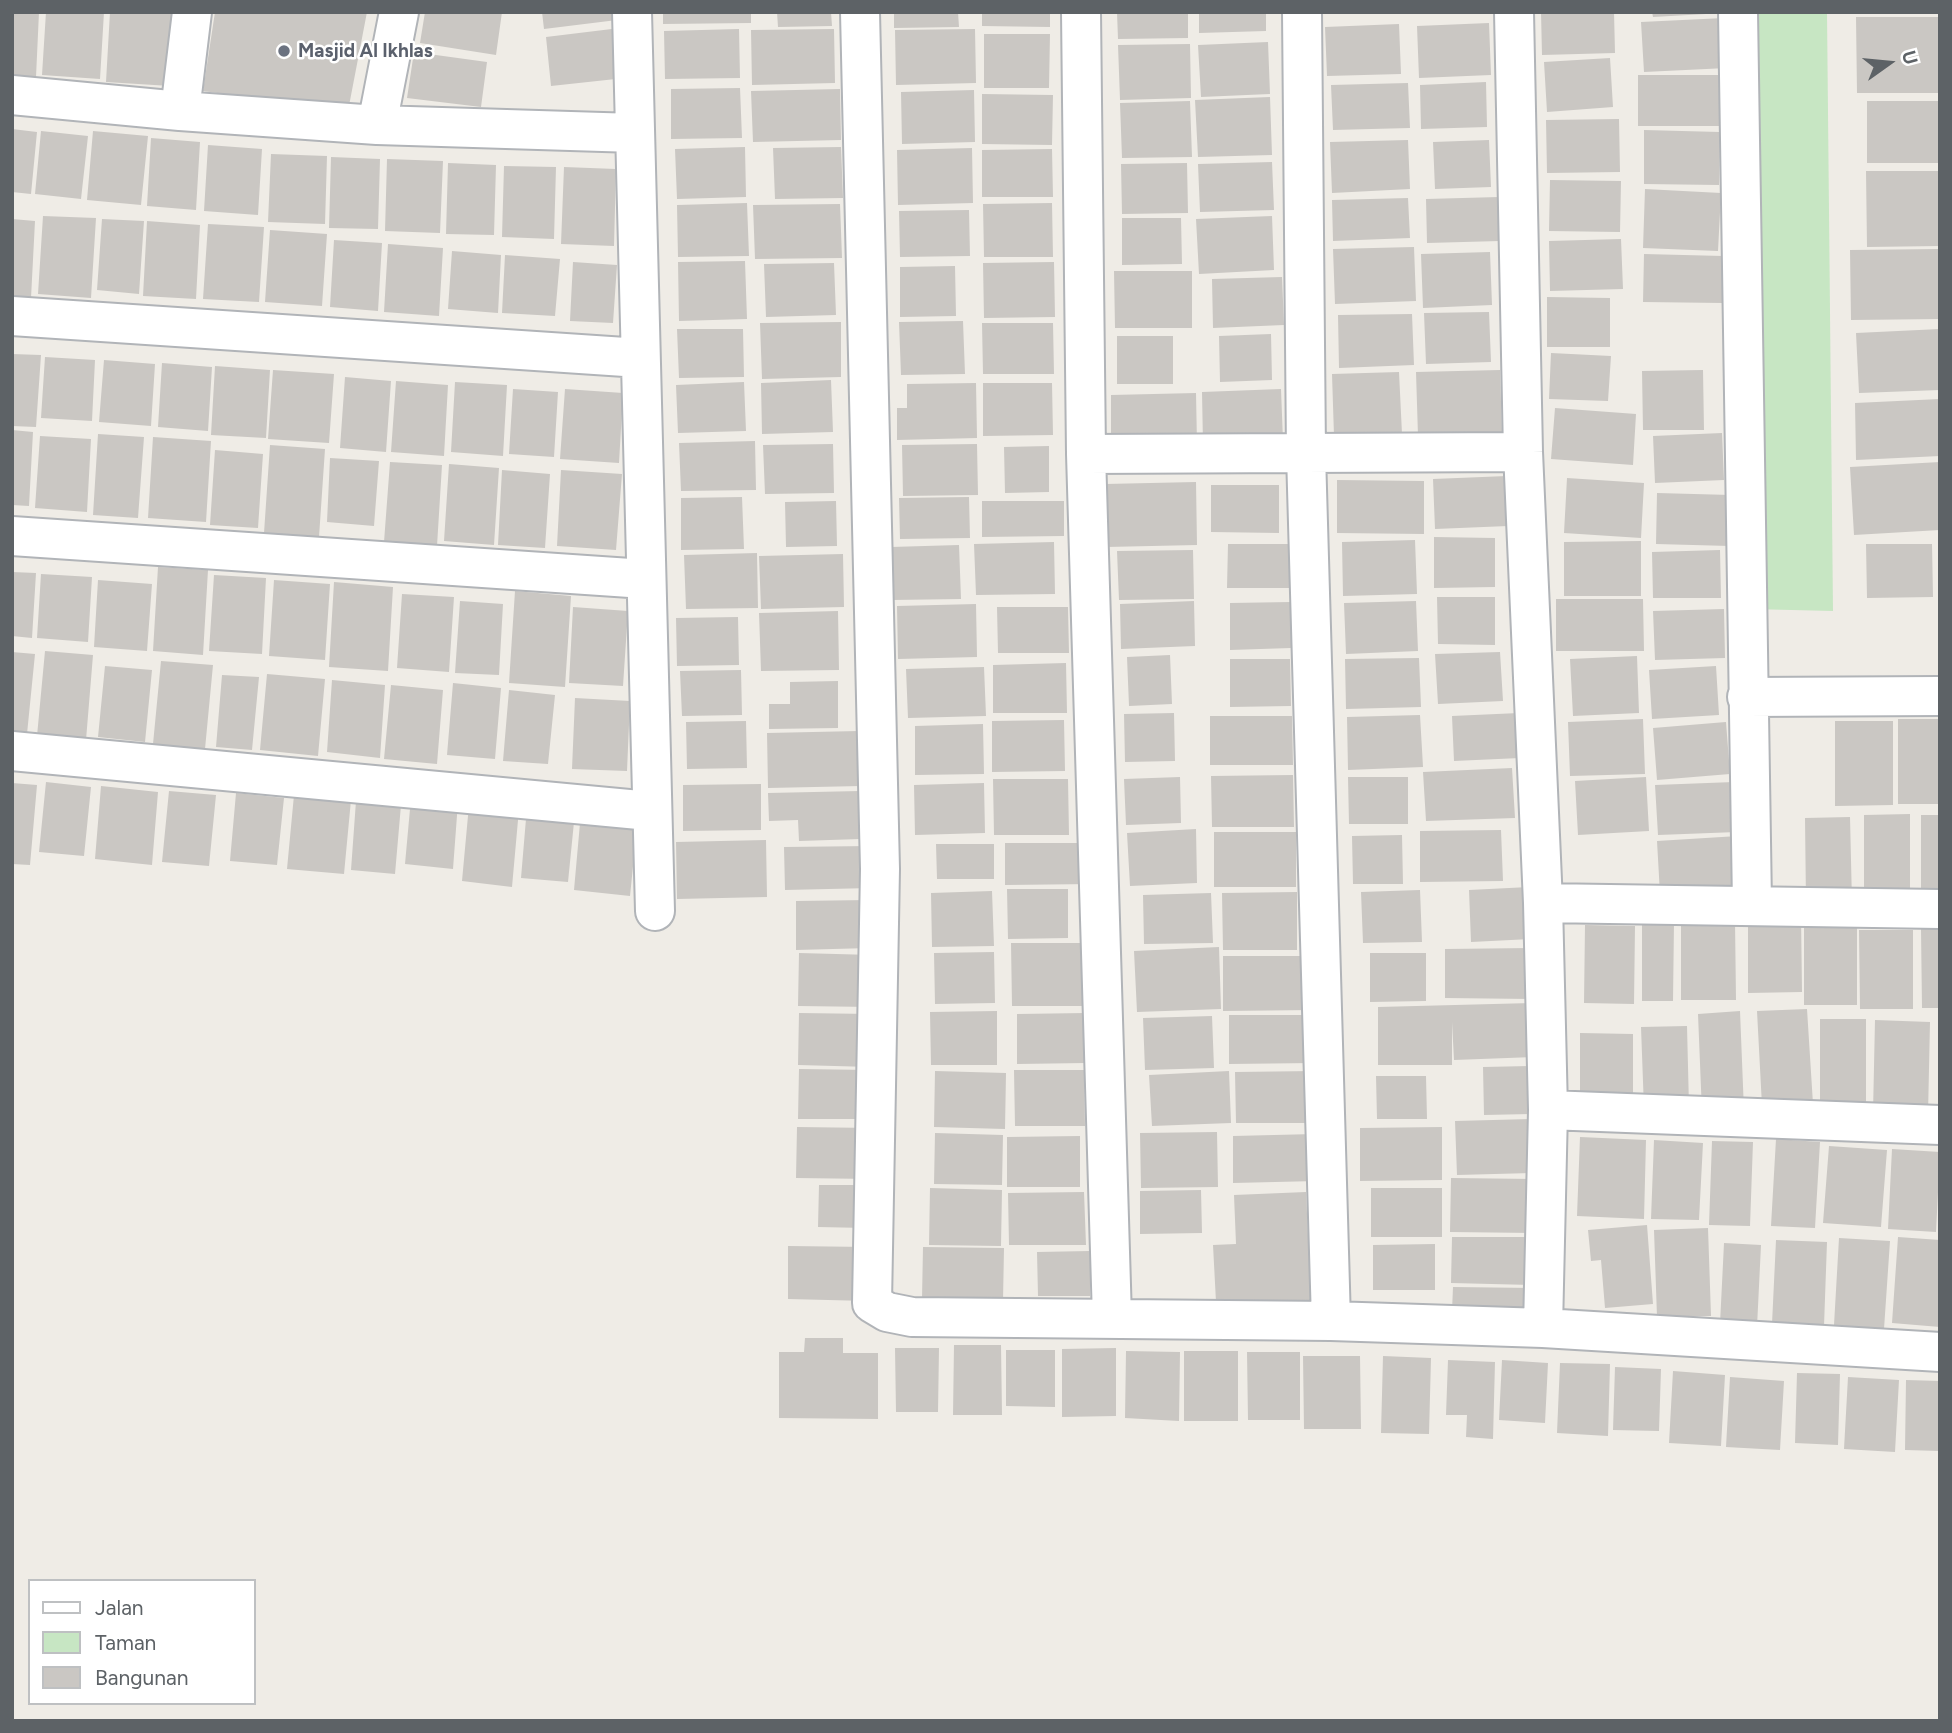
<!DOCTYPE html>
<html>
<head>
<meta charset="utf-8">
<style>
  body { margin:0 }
  #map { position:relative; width:1952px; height:1733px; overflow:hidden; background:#efece6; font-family:Figtree,sans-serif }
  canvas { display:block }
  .frame { position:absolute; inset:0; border:14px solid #5d6266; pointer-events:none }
  .legend { position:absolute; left:28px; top:1579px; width:228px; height:126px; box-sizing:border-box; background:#fff; border:2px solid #bec0c2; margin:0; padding:9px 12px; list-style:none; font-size:21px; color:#5d6266 }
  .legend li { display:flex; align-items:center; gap:14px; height:35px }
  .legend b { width:35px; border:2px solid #bec0c2 }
  .north { position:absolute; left:1854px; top:28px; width:70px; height:70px; -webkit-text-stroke:5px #fff; paint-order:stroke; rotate:75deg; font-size:19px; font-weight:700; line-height:28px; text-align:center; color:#5d6266 }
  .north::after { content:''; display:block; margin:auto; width:24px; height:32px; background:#5d6266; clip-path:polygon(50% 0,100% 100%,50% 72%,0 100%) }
</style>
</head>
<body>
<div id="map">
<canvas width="1952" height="1733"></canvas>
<div class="frame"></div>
<ul class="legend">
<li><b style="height:9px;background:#fff"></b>Jalan</li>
<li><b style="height:19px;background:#c7e6c3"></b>Taman</li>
<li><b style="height:19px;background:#cac7c3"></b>Bangunan</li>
</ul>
<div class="north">U</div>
</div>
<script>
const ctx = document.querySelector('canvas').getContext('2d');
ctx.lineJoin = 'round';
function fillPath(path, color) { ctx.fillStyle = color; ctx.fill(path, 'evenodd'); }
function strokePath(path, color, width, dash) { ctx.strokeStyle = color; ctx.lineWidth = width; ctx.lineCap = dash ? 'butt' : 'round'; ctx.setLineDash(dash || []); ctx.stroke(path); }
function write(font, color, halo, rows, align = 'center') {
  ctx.font = font + ' Figtree,sans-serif'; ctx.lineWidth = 5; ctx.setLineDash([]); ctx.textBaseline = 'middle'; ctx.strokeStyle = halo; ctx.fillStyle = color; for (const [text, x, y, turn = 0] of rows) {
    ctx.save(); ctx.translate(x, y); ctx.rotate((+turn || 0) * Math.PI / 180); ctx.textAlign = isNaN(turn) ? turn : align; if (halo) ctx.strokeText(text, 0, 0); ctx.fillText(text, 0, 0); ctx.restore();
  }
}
fillPath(new Path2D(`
  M1743 12H1827L1833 611 1750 609Z`), '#c7e6c3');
fillPath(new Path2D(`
  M12 12H39L36 77 12 75Z
  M46 12H104L100 79 42 75Z
  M110 12H174L170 86 106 82Z
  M215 12H367L348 111 203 91Z
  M425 12H502L496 55 420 43Z
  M542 12H616L617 20 544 29Z
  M663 12H751V23L663 24Z
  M777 12H831L832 26 778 27Z
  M894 12H958L959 27 894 28Z
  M982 12H1050V27L982 26Z
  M1117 12H1188V38L1118 39Z
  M1199 12H1266V31L1199 33Z
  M1541 12H1614L1615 53 1542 55Z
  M1652 12H1705L1706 14 1653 17Z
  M1856 17H1940V93H1857Z
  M1724 18 1727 68 1644 72 1641 22Z
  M1489 23 1491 75 1419 78 1417 26Z
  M1399 24 1401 74 1327 76 1325 27Z
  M620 28 625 78 551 86 546 37Z
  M739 29 740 78 665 79 664 31Z
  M834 29 835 83 752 85 751 30Z
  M975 29 976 83 896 85 895 30Z
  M984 34H1050L1049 88H984Z
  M1268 42 1270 94 1201 97 1198 45Z
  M1190 44 1191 98 1120 100 1118 45Z
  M414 52 487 62 481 107 407 98Z
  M1610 58 1613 107 1547 112 1544 62Z
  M1638 75H1727V126H1638Z
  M1486 82 1487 127 1421 129 1420 85Z
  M1408 83 1410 128 1333 130 1331 85Z
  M740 88 742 138 671 139V89Z
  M840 89 841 140 753 142 751 91Z
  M974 90 975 142 902 144 901 92Z
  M982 94 1053 95 1052 145 982 144Z
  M1270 97 1272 155 1198 157 1195 100Z
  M1190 101 1192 157 1122 158 1120 103Z
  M1867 101H1940V163H1867Z
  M1619 119 1620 172 1547 173 1546 120Z
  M12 129 37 132 31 194 12 192Z
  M1644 130 1720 132 1719 185 1644 184Z
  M41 131 88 136 81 199 35 194Z
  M93 131 148 136 141 205 87 200Z
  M151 138 200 142 196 210 147 206Z
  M1408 140 1410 189 1332 193 1330 142Z
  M1489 140 1491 187 1435 189 1433 142Z
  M208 145 262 149 258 215 204 211Z
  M745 147 746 197 677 199 675 149Z
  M841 147 843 198 775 199 773 148Z
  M972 148 973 203 898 205 897 150Z
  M1052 149 1053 197H982V150Z
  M271 154 327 156 325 224 268 222Z
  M331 157 380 159 378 229 329 228Z
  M387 159 443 161 440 233 385 231Z
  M1272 162 1274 210 1200 212 1198 164Z
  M448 163 496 165 494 235 446 234Z
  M1187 163 1188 213 1122 214 1121 164Z
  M504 166 556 167 554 239 502 237Z
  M564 167 616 169 614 246 561 244Z
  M1866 171H1940V246L1867 247Z
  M1550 180 1621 181 1620 232 1549 231Z
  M1645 189 1721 193 1718 251 1643 248Z
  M1499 197 1500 241 1427 243 1426 199Z
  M1408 198 1410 238 1333 241 1332 200Z
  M747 203 749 256 678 257 677 205Z
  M1052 203 1053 257H984L983 204Z
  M840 204 842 258 755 259 753 205Z
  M969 210 970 256 900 257 899 211Z
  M43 216 96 218 91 298 38 294Z
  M1272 216 1274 270 1199 274 1196 219Z
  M1122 218H1181L1182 264 1122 265Z
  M12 219 35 221 31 298 12 296Z
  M102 219 144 221 139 294 97 290Z
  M147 221 200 225 196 299 143 296Z
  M208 224 264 227 259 302 203 299Z
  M270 230 327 234 322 306 265 302Z
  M1621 239 1623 289 1550 291 1549 241Z
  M334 240 382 243 378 311 330 307Z
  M388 244 443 248 439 316 384 312Z
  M1414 247 1416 301 1335 304 1333 249Z
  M1940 249V319L1851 320 1850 250Z
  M452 251 501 255 498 313 448 309Z
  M1490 252 1492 305 1423 308 1421 254Z
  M1644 254 1723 256V303L1643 302Z
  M505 255 560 259 555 316 502 313Z
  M745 261 747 319 679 321 678 262Z
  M573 262 617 265 613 323 570 321Z
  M1054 262 1055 317 984 318 983 263Z
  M834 263 836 315 766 317 764 264Z
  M955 266 956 316 900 317V267Z
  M1114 271H1192V328H1115Z
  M1282 277 1284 325 1213 328 1212 279Z
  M1547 297 1610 298V347H1547Z
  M1489 312 1491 362 1426 364 1424 313Z
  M1412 314 1414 365 1339 368 1338 315Z
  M963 321 965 374 901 375 899 322Z
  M841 322V377L762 379 760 323Z
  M982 323H1053L1054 374H983Z
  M677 329H743L744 377 679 378Z
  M1940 329V390L1859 393 1856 333Z
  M1271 334 1272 380 1220 382 1219 336Z
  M1117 336H1173V384H1117Z
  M1551 353 1611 356 1608 401 1549 399Z
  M12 354 41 355 36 427 12 426Z
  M45 357 95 360 92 421 41 418Z
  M104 360 155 364 151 426 99 422Z
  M162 363 212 367 208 431 158 427Z
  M215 366 270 370 266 438 211 435Z
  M273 370 334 374 329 443 268 439Z
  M1500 370 1502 434 1418 436 1416 372Z
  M1703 370 1704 430H1643L1642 371Z
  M1399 372 1402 434 1334 436 1332 374Z
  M345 377 391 381 386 452 340 448Z
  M831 380 833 432 762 434 761 383Z
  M396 381 448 385 444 456 391 452Z
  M455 382 507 385 503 456 451 452Z
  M744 382 746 431 678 433 676 385Z
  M976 383 977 438 897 440V408H907V384Z
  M983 383H1052L1053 435 983 436Z
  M513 389 558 392 554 457 509 454Z
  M565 389 623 393 619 463 560 459Z
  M1281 389 1283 441 1203 444 1202 392Z
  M1196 393 1197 444H1111V395Z
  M1940 399V456L1856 460 1855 403Z
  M1555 408 1636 414 1633 465 1551 459Z
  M12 430 33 432 29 506 12 505Z
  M1722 433 1724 480 1655 483 1653 436Z
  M98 434 144 437 138 518 93 515Z
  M40 436 91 439 87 512 35 508Z
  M153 437 211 441 206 522 148 518Z
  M755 441 756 490 681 491 679 443Z
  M833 444 834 493 765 494 763 445Z
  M977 444 978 495 903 496 902 445Z
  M270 445 325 449 319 537 264 533Z
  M1049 446V492L1005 493 1004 447Z
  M215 450 263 454 258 528 210 525Z
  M330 458 379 461 374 526 327 522Z
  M390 462 442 465 437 546 384 542Z
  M1940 462V530L1854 535 1850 467Z
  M449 464 499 468 494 545 444 541Z
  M502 470 550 474 545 548 498 545Z
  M561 470 622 474 616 550 557 546Z
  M1507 476 1508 526 1435 529 1433 479Z
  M1567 478 1644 483 1641 538 1564 533Z
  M1337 480 1424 481V534L1337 533Z
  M1196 482 1197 545 1106 547 1105 484Z
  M1211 485H1279V533L1211 532Z
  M1657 493 1731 495 1730 546 1656 544Z
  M742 497 744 549 681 550V498Z
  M969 497 970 538 900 539 899 498Z
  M836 501 837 546 786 547 785 502Z
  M982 501H1064V536L982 537Z
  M1434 537 1495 538V587L1434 588Z
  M1415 540 1417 594 1343 596 1342 542Z
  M1641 541V596H1564V542Z
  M1054 542 1055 594 976 595 974 544Z
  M1228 544H1290V588H1227Z
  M1866 544H1932L1933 597 1867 598Z
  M959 545 961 599 892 600 891 547Z
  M1193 550 1194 599 1119 600 1117 551Z
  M1720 550 1721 598H1653L1652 552Z
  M757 553 758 608 686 609 684 555Z
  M843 554 844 607 761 609 759 556Z
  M158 567 208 570 203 655 153 651Z
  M12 572 36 573 32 638 12 636Z
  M41 574 92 577 88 642 37 638Z
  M214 575 266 578 262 654 209 651Z
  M98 580 152 584 147 651 94 647Z
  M274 580 330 584 325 660 269 656Z
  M334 582 393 587 388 671 329 667Z
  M515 591 571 596 565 687 509 683Z
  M402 594 454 597 449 672 397 668Z
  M1437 597H1495V645L1438 644Z
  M1556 599H1643L1644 651H1556Z
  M460 601 503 604 499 675 455 673Z
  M1194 601 1195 646 1121 649 1120 604Z
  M1416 601 1418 651 1346 654 1344 603Z
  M1291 602V648L1230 650V603Z
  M976 604 977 657 898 659 897 606Z
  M573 607 628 611 623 686 569 683Z
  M997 607H1068L1069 653H998Z
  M1724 609 1725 658 1655 660 1653 611Z
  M838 611 839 670 761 671 759 613Z
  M738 617 739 665 677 666 676 618Z
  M45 651 93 655 86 740 37 736Z
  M12 652 35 654 27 734 12 732Z
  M1500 652 1503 701 1438 704 1435 654Z
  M1170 655 1172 704 1129 706 1127 657Z
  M1637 656 1639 713 1573 716 1570 659Z
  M1419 658 1421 707 1346 709 1345 659Z
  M1230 659H1290L1291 706 1230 707Z
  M161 661 213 665 205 749 153 744Z
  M1066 663 1067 713H993V665Z
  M105 666 152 670 145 742 98 737Z
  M1716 666 1719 715 1652 719 1649 670Z
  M984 667 986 716 908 718 906 669Z
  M741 670 742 715 682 716 680 671Z
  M267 674 325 679 318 756 260 750Z
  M222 675 259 677 252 750 216 747Z
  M332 680 385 685 380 758 327 752Z
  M838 681V728L769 729V704H790V682Z
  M453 683 501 688 495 759 447 755Z
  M391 685 443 690 437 764 384 759Z
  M509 690 555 695 548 764 503 761Z
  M575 698 630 701 627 771 572 769Z
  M1174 713 1175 761 1125 762 1124 714Z
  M1519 713 1520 758 1454 761 1452 716Z
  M1420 715 1423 767 1348 770 1347 717Z
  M1210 716H1292L1293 765H1210Z
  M1643 719 1645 774 1570 776 1568 722Z
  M1898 719H1940V804H1898Z
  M1064 720 1065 771 992 772V721Z
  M746 721 747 768 687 769 686 722Z
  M1835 721H1893V805L1835 806Z
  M1726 722 1730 774 1657 780 1653 728Z
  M983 724 984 774 915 775V726Z
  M859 731 861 786 768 788 767 733Z
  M1512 768 1515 818 1426 821 1423 772Z
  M1293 775 1294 827H1212L1211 776Z
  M1180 777 1181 823 1126 825 1124 779Z
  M1348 777H1408V824H1349Z
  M1646 777 1649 831 1578 835 1575 781Z
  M993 779H1068L1069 835H994Z
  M46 782 91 787 84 856 39 852Z
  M1734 782 1737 832 1658 835 1655 785Z
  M12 783 37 785 30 865 12 864Z
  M984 783 985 833 915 835 914 785Z
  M761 784V830L683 831V785Z
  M101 786 158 792 152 865 95 859Z
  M169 791 216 795 209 866 162 862Z
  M860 791V839L799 841 798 820 769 821 768 793Z
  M236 793 284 798 277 865 230 861Z
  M294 795 351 800 344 874 287 869Z
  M411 798 458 802 453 869 405 864Z
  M356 801 401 805 395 874 351 870Z
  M469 805 519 809 512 887 462 881Z
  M527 807 575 812 568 882 521 878Z
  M581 812 638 817 630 896 574 890Z
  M1910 814V900L1864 899V815Z
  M1921 815H1940V899H1921Z
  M1850 817 1852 903H1806L1805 818Z
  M1196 829 1197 883 1130 886 1127 833Z
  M1501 830 1503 881 1420 882V831Z
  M1214 832H1296V887H1214Z
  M1402 835 1403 884H1353L1352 836Z
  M1738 836 1742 889 1660 894 1657 841Z
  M766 840 767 897 677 899 676 842Z
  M1005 843H1092L1093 884 1005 885Z
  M936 844H994V879H937Z
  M871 846 872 888 785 890 784 847Z
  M1529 887 1531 939 1471 942 1469 890Z
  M1007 889H1068V938L1008 939Z
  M1420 890 1422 942 1363 943 1361 892Z
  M992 891 994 946 932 947 931 893Z
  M1297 892V950H1223L1222 893Z
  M1211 893 1213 943 1144 944 1143 895Z
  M869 900 870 948 796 950V901Z
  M1748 914H1801L1802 992 1748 993Z
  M1735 921 1736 1000H1681V922Z
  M1642 922H1674L1673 1001H1642Z
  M1585 925 1635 926 1634 1004 1584 1003Z
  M1857 926V1005H1804V927Z
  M1921 929H1940V1008H1922Z
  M1859 930H1913V1009H1860Z
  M1011 943H1087L1088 1006H1012Z
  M1219 947 1221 1009 1137 1012 1134 951Z
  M1531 948V999L1445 998V949Z
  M994 952 995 1003 935 1004 934 953Z
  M799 953 873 955 872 1007 798 1006Z
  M1370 953H1426V1001L1370 1002Z
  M1223 956H1313V1010L1223 1011Z
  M1532 1003 1534 1057 1454 1060 1452 1022V1065H1378V1007Z
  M1807 1009 1813 1104 1762 1106 1757 1011Z
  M997 1011V1065H931L930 1012Z
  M1740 1011 1744 1111 1702 1113 1698 1014Z
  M799 1013 872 1014 871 1067 798 1065Z
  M1086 1013V1063L1017 1064V1014Z
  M1229 1015H1314V1063L1229 1064Z
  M1212 1016 1214 1068 1145 1070 1143 1018Z
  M1820 1019H1866V1108H1820Z
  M1875 1020 1930 1022 1928 1115 1873 1113Z
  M1687 1026 1689 1107 1644 1109 1641 1027Z
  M1580 1033 1633 1034V1097H1580Z
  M1530 1066 1531 1114 1484 1115 1483 1067Z
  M799 1069 871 1070V1119H798Z
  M1014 1070H1084L1085 1126H1015Z
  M935 1071 1006 1073 1005 1129 934 1127Z
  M1229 1071 1231 1123 1152 1126 1149 1075Z
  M1315 1071 1316 1123H1236L1235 1072Z
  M1376 1076H1426L1427 1119H1377Z
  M1531 1119 1532 1173 1457 1175 1455 1121Z
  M797 1127 874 1128 873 1179 796 1178Z
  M1442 1127V1180L1360 1181V1128Z
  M1217 1132 1218 1187 1141 1188 1140 1133Z
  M935 1133 1003 1135 1002 1185 934 1184Z
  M1315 1134 1317 1181 1233 1183V1136Z
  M1080 1136V1187H1007V1137Z
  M1580 1137 1646 1140 1644 1219 1577 1216Z
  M1776 1139 1820 1142 1815 1228 1771 1226Z
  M1654 1140 1703 1143 1699 1220 1651 1219Z
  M1712 1141 1753 1142 1750 1226 1709 1225Z
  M1829 1146 1887 1150 1881 1227 1823 1223Z
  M1892 1149 1940 1152 1936 1232 1888 1229Z
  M1451 1178 1534 1179V1233L1450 1232Z
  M819 1185H867L866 1228 818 1227Z
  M930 1188 1002 1190 1001 1246 929 1245Z
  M1371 1188H1442V1237H1371Z
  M1201 1190 1202 1233 1140 1234V1191Z
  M1084 1192 1086 1245H1009L1008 1193Z
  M1306 1192 1311 1300 1216 1302 1213 1245 1236 1244 1234 1195Z
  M1647 1225 1653 1304 1605 1308 1601 1260 1591 1261 1588 1230Z
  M1708 1228 1711 1316 1657 1317 1654 1230Z
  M1452 1237H1533L1532 1285 1451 1283Z
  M1898 1237 1940 1240V1327L1892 1323Z
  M1839 1238 1890 1241 1884 1329 1834 1325Z
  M1776 1240 1827 1242 1824 1326 1772 1324Z
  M1724 1243 1761 1245 1757 1327 1720 1324Z
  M1435 1244V1290H1373V1245Z
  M788 1246 869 1247 868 1301 788 1299Z
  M923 1247 1004 1248 1003 1301 922 1299Z
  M1090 1251V1296H1038L1037 1252Z
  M1453 1287 1534 1288V1312L1452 1311Z
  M805 1338H843V1353H878V1419L779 1418V1352H804Z
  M954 1345H1001L1002 1415H953Z
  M895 1348H939L938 1412H896Z
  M1116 1348V1416L1062 1417V1349Z
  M1006 1350H1055V1407L1006 1406Z
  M1126 1351 1180 1352 1179 1421 1125 1418Z
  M1184 1351H1238V1421H1184Z
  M1247 1352H1300V1420H1248Z
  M1303 1356H1360L1361 1429H1304Z
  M1383 1356 1431 1358 1429 1434 1381 1433Z
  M1448 1360 1495 1362 1493 1439 1466 1437 1467 1415H1446Z
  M1502 1360 1548 1363 1545 1423 1499 1420Z
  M1560 1363 1610 1364 1608 1436 1557 1433Z
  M1615 1367 1661 1369 1659 1431 1613 1430Z
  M1673 1371 1725 1375 1721 1446 1669 1443Z
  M1797 1373 1840 1374 1838 1445 1795 1443Z
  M1730 1377 1784 1381 1780 1450 1726 1447Z
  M1848 1377 1899 1380 1895 1452 1844 1449Z
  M1906 1380 1940 1381V1451L1905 1450Z`), '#cac7c3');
const minor = new Path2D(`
  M632 12 655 911
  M860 12 880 869 872 1303 887 1312 912 1317 1331 1321 1543 1328 1940 1352
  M1081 12 1086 454 1112 1318
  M1302 12 1306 454 1331 1321
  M1514 12 1523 452 1543 903 1548 1110 1543 1328
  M1738 12 1752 904
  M12 95 180 111 377 125 635 133
  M180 111 192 12
  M377 125 399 12
  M12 316 640 358
  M1086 454 1523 452
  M12 536 645 579
  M1747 697 1940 696
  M12 751 650 811
  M1543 903 1940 909
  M1548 1110 1940 1125`);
strokePath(minor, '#b1b4b8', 42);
strokePath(minor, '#fff', 38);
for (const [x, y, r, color] of [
  [284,51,7,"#6b7280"]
]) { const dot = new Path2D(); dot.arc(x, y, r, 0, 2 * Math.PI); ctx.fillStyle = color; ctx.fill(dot); strokePath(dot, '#fff', 2.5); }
write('bold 19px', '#5b616d', '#fff', [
  ["Masjid Al Ikhlas",298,51]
], 'left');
</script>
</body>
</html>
